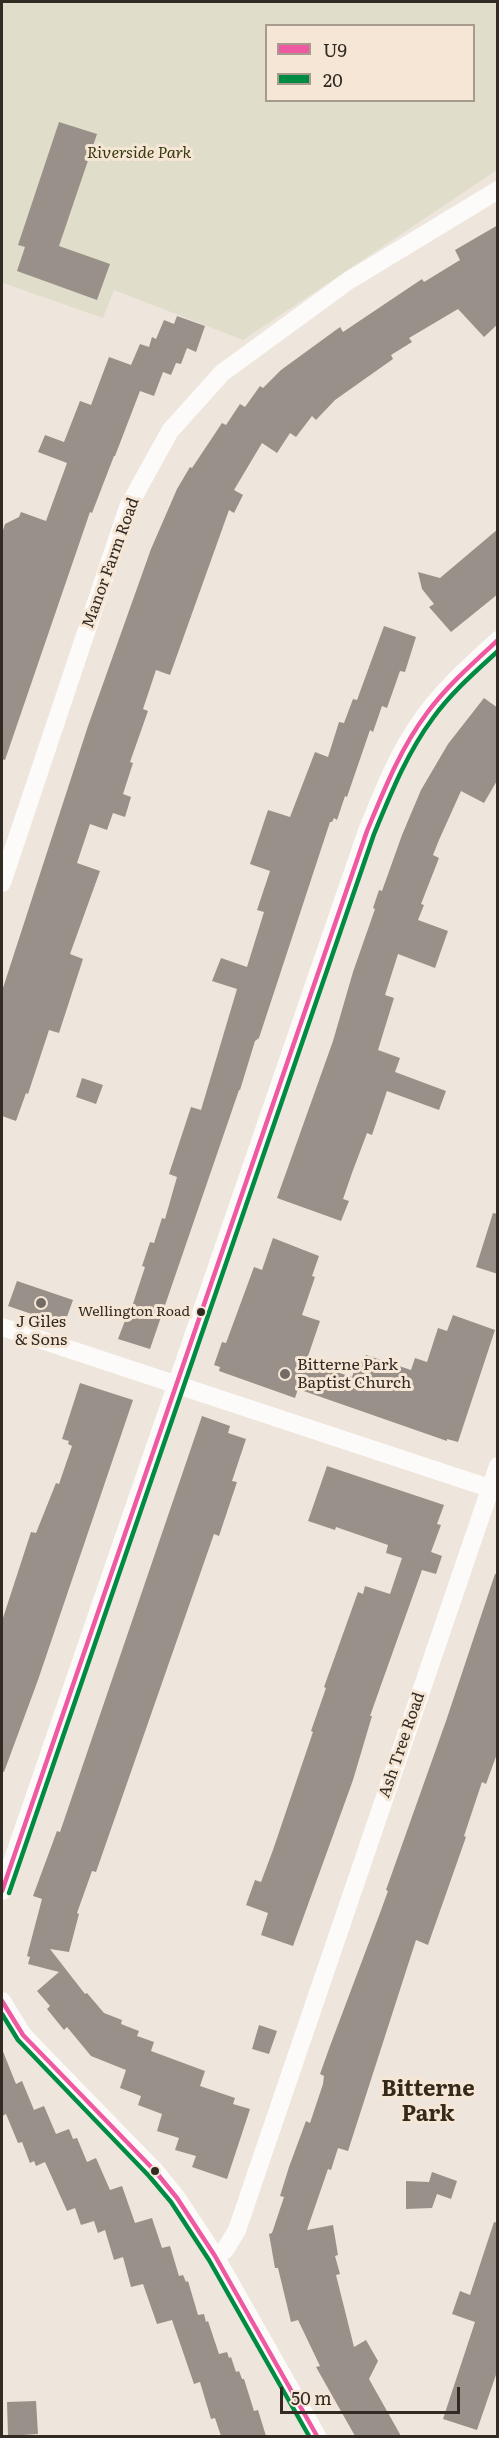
<!DOCTYPE html>
<html>
<head>
<meta charset="utf-8">
<style>
  body { margin:0 }
  #map { position:relative; width:499px; height:2438px; overflow:hidden; background:#eee5dc; font-family:Literata,serif }
  canvas { display:block }
  .frame { position:absolute; inset:0; border:3px solid #312b24; pointer-events:none }
  .legend { position:absolute; left:265px; top:24px; width:210px; height:78px; box-sizing:border-box; background:#f5e6d5; border:2px solid #a79b8e; margin:0; padding:8px 10px; list-style:none; font-size:18px; color:#312b24 }
  .legend li { display:flex; align-items:center; gap:12px; height:30px }
  .legend b { width:30px; border:2px solid #a79b8e }
  .scale { position:absolute; left:280px; top:2387px; width:180px; height:27px; box-sizing:border-box; border:3px solid #312b24; border-top:0; padding-left:8px; font-size:18px; line-height:21px; white-space:nowrap; color:#312b24; -webkit-text-stroke:4px #f5e6d5; paint-order:stroke }
</style>
</head>
<body>
<div id="map">
<canvas width="499" height="2438"></canvas>
<div class="frame"></div>
<ul class="legend">
<li><b style="height:8px;background:#ef59a1"></b>U9</li>
<li><b style="height:8px;background:#008b43"></b>20</li>
</ul>
<div class="scale">50 m</div>
</div>
<script>
const ctx = document.querySelector('canvas').getContext('2d');
ctx.lineJoin = 'round';
function fillPath(path, color) { ctx.fillStyle = color; ctx.fill(path, 'evenodd'); }
function strokePath(path, color, width, dash) { ctx.strokeStyle = color; ctx.lineWidth = width; ctx.lineCap = dash ? 'butt' : 'round'; ctx.setLineDash(dash || []); ctx.stroke(path); }
function write(font, color, halo, rows, align = 'center') {
  ctx.font = font + ' Literata,serif'; ctx.lineWidth = 6; ctx.setLineDash([]); ctx.textBaseline = 'middle'; ctx.strokeStyle = halo; ctx.fillStyle = color; for (const [text, x, y, turn = 0] of rows) {
    ctx.save(); ctx.translate(x, y); ctx.rotate((+turn || 0) * Math.PI / 180); ctx.textAlign = isNaN(turn) ? turn : align; if (halo) ctx.strokeText(text, 0, 0); ctx.fillText(text, 0, 0); ctx.restore();
  }
}
fillPath(new Path2D(`
  M2 2H497V170L243 340 114 290 103 318 3 283 2 286ZM266 26H474V100H266Z`), '#e0ddcb');
fillPath(new Path2D(`
  M59 122 97 134 59 246 110 264 97 300 17 271 25 247 18 245Z
  M498 225V324L484 337 458 309 409 338 412 342 391 355 393 359 335 400 316 420 312 416 296 437 290 433 277 453 262 443 234 490 243 495 234 513 229 510 170 675 156 670 143 709 148 711 130 762 133 763 123 794 131 797 125 817 113 813 107 830 90 824 77 863 100 871 70 954 83 959 59 1033 49 1030 28 1094 26 1093 16 1121 2 1116V991L88 726 151 549 177 489 190 467 192 468 222 423 226 425 240 404 245 407 260 386 263 388 281 370 340 327 343 332 422 279 424 282 460 260 455 250Z
  M177 316 205 326 196 352 187 348 181 364 176 363 171 375 163 372 154 396 140 391 115 456H114L92 513 90 512 5 760 2 759V533L5 524 19 517 21 512 46 521 67 463 38 452 45 435 64 442 80 401 91 405 109 357 131 365 140 344 149 347 152 337 156 339 164 320 174 324Z
  M498 529V594L451 632 429 607 434 604 422 589 418 572 440 578Z
  M384 626 416 637 405 672 400 671 387 708 382 706 373 732 370 730 347 797 345 796 337 820 334 818 332 822H330L259 1038 255 1041 240 1090H239L150 1349 118 1339 126 1318 128 1319 145 1267 142 1266 150 1242 154 1243 162 1218 165 1219 177 1177 169 1174 191 1107 201 1110 237 989 212 981 221 958 247 967 264 912 257 910 270 871 250 864 268 810 290 817 315 752 328 757 339 722 344 723 353 699 357 700Z
  M484 698 498 708V779L484 803 461 791 439 840 433 855 439 858 421 904 424 905 418 920 448 931 435 968 398 954 385 995 394 998 378 1050 400 1058 395 1072 446 1091 439 1110 387 1091 372 1135 367 1133 352 1173 343 1199 349 1201 341 1221 277 1198 333 1041 353 972 375 909 373 908 379 890 382 891 402 835 421 790 448 744Z
  M82 1078 103 1085 96 1104 76 1097Z
  M493 1213 498 1214V1274L476 1267Z
  M273 1238 319 1256 312 1276 315 1277 302 1315 320 1321 306 1362 352 1377 358 1360 363 1362 366 1355 411 1370 415 1358 427 1362 438 1328 447 1331 453 1315 495 1330 458 1442 447 1439V1441L298 1389 295 1398 219 1371 220 1367 214 1365 222 1342 226 1343 254 1267 262 1270Z
  M17 1281 73 1300 64 1325 8 1306Z
  M80 1383 133 1400 38 1680 4 1772 2 1771V1621L31 1532 36 1533 56 1483 59 1484 72 1446 68 1444 69 1441 62 1439Z
  M202 1416 230 1426 228 1433 246 1439 232 1481 237 1482 219 1536 214 1534 96 1872 92 1871 77 1913 79 1914 69 1952 50 1949 85 1994 87 1993 104 2013 122 2020 121 2024 139 2031 137 2036 154 2042 151 2051 205 2071 200 2086 235 2098 233 2104 250 2109 227 2179 192 2167 196 2156 175 2150 179 2138 157 2131 162 2114 138 2105 141 2096 120 2088 126 2070 91 2056 67 2027 64 2030 47 2009 50 2006 37 1991 59 1972 28 1964 30 1957 27 1956 42 1899 33 1896 57 1831 60 1832Z
  M327 1466 444 1505 437 1524 441 1525 431 1552 442 1556 436 1574 422 1570 370 1716H372L353 1780 293 1946 261 1935 268 1913 246 1905 255 1880 261 1882 273 1850 313 1732 311 1731 326 1688 324 1687 358 1592 363 1594 365 1586 390 1594 402 1558 386 1553 388 1545 336 1527 335 1530 308 1521Z
  M495 1574H498V1751L486 1784 482 1782 464 1836 466 1837 428 1945 416 1940 348 2151 338 2148 331 2170 328 2169 307 2230 333 2225 338 2255 335 2256 340 2274 336 2275 354 2347 366 2340 378 2361 369 2379 401 2436H355L316 2367 320 2366 298 2320 291 2322 278 2268H275L269 2234 272 2233 284 2197 280 2196 289 2167 306 2121 310 2123 323 2084 324 2076 320 2074 330 2046 380 1913 388 1891 386 1890 446 1721Z
  M259 2025 277 2031 269 2054 252 2049Z
  M2 2049 16 2084 22 2081 34 2110 44 2106 56 2134 69 2129 73 2139 77 2138 87 2162 96 2158 110 2190 122 2186 135 2223 152 2218 162 2248 170 2246 179 2276 183 2275 186 2282 188 2281 198 2315 204 2314 206 2322 208 2321 219 2354 227 2352 229 2358 231 2357 236 2372 239 2371 242 2379H244L254 2411 258 2410 266 2436H221L215 2418 211 2419 200 2382 194 2384 172 2320 157 2324 143 2284 131 2287 123 2257 114 2260 105 2230 98 2233 94 2221 81 2225 75 2208 67 2211 45 2162 36 2166 34 2161 30 2163 22 2142 18 2143 6 2114 2 2116Z
  M432 2172 457 2181 451 2199 437 2194 432 2208 406 2209V2181L429 2182Z
  M494 2222 498 2223V2369L477 2430 443 2419 475 2322 452 2314 460 2291 470 2295Z
  M36 2401 38 2434 8 2436 7 2402Z`), '#999189');
strokePath(new Path2D(`
  M2 883 128 507 170 431 222 373 348 281 498 190
  M2 1327 498 1491
  M2 1891 367 831C382 795 396 757 419 724 440 692 470 666 498 640
  M2 2001 23 2035 41 2054 155 2171 177 2198 215 2256 317 2436
  M215 2256 225 2250 237 2230 498 1466`), '#fcfbfa', 18);
strokePath(new Path2D(`
  M2 1891 367 831C384 790 400 749 427 713 447 686 473 663 498 640
  M2 2001 23 2035 155 2171 177 2198 215 2256 317 2436`), '#ef59a1', 4.5);
strokePath(new Path2D(`
  M9 1893 374 834C391 793 407 753 433 718 451 693 475 672 498 651
  M2 2014 18 2040 149 2176 171 2202 209 2260 309 2436`), '#008b43', 4.5);
for (const [x, y, r, color] of [
  [41,1303,6,"#736c64"],
  [201,1312,5,"#312b24"],
  [285,1374,6,"#736c64"],
  [155,2171,5,"#312b24"]
]) { const dot = new Path2D(); dot.arc(x, y, r, 0, 2 * Math.PI); ctx.fillStyle = color; ctx.fill(dot); strokePath(dot, '#f5e6d5', 2); }
write('14px', '#312b24', '#f5e6d5', [
  ["Wellington Road",190,1312]
], 'right');
write('italic 16px', '#38390e', '#f5e6d5', [
  ["Riverside Park",139,153]
]);
write('16px', '#312b24', '#f5e6d5', [
  ["Manor Farm Road",111,563,-70],
  ["Ash Tree Road",402,1745,-71]
]);
write('16px', '#312b24', '#f5e6d5', [
  ["J Giles",41,1322],
  ["& Sons",41,1340],
  ["Bitterne Park",297,1365,"left"],
  ["Baptist Church",297,1383,"left"]
]);
write('bold 22px', '#35291c', '#f5e6d5', [
  ["Bitterne",428,2090],
  ["Park",428,2115]
]);
</script>
</body>
</html>
